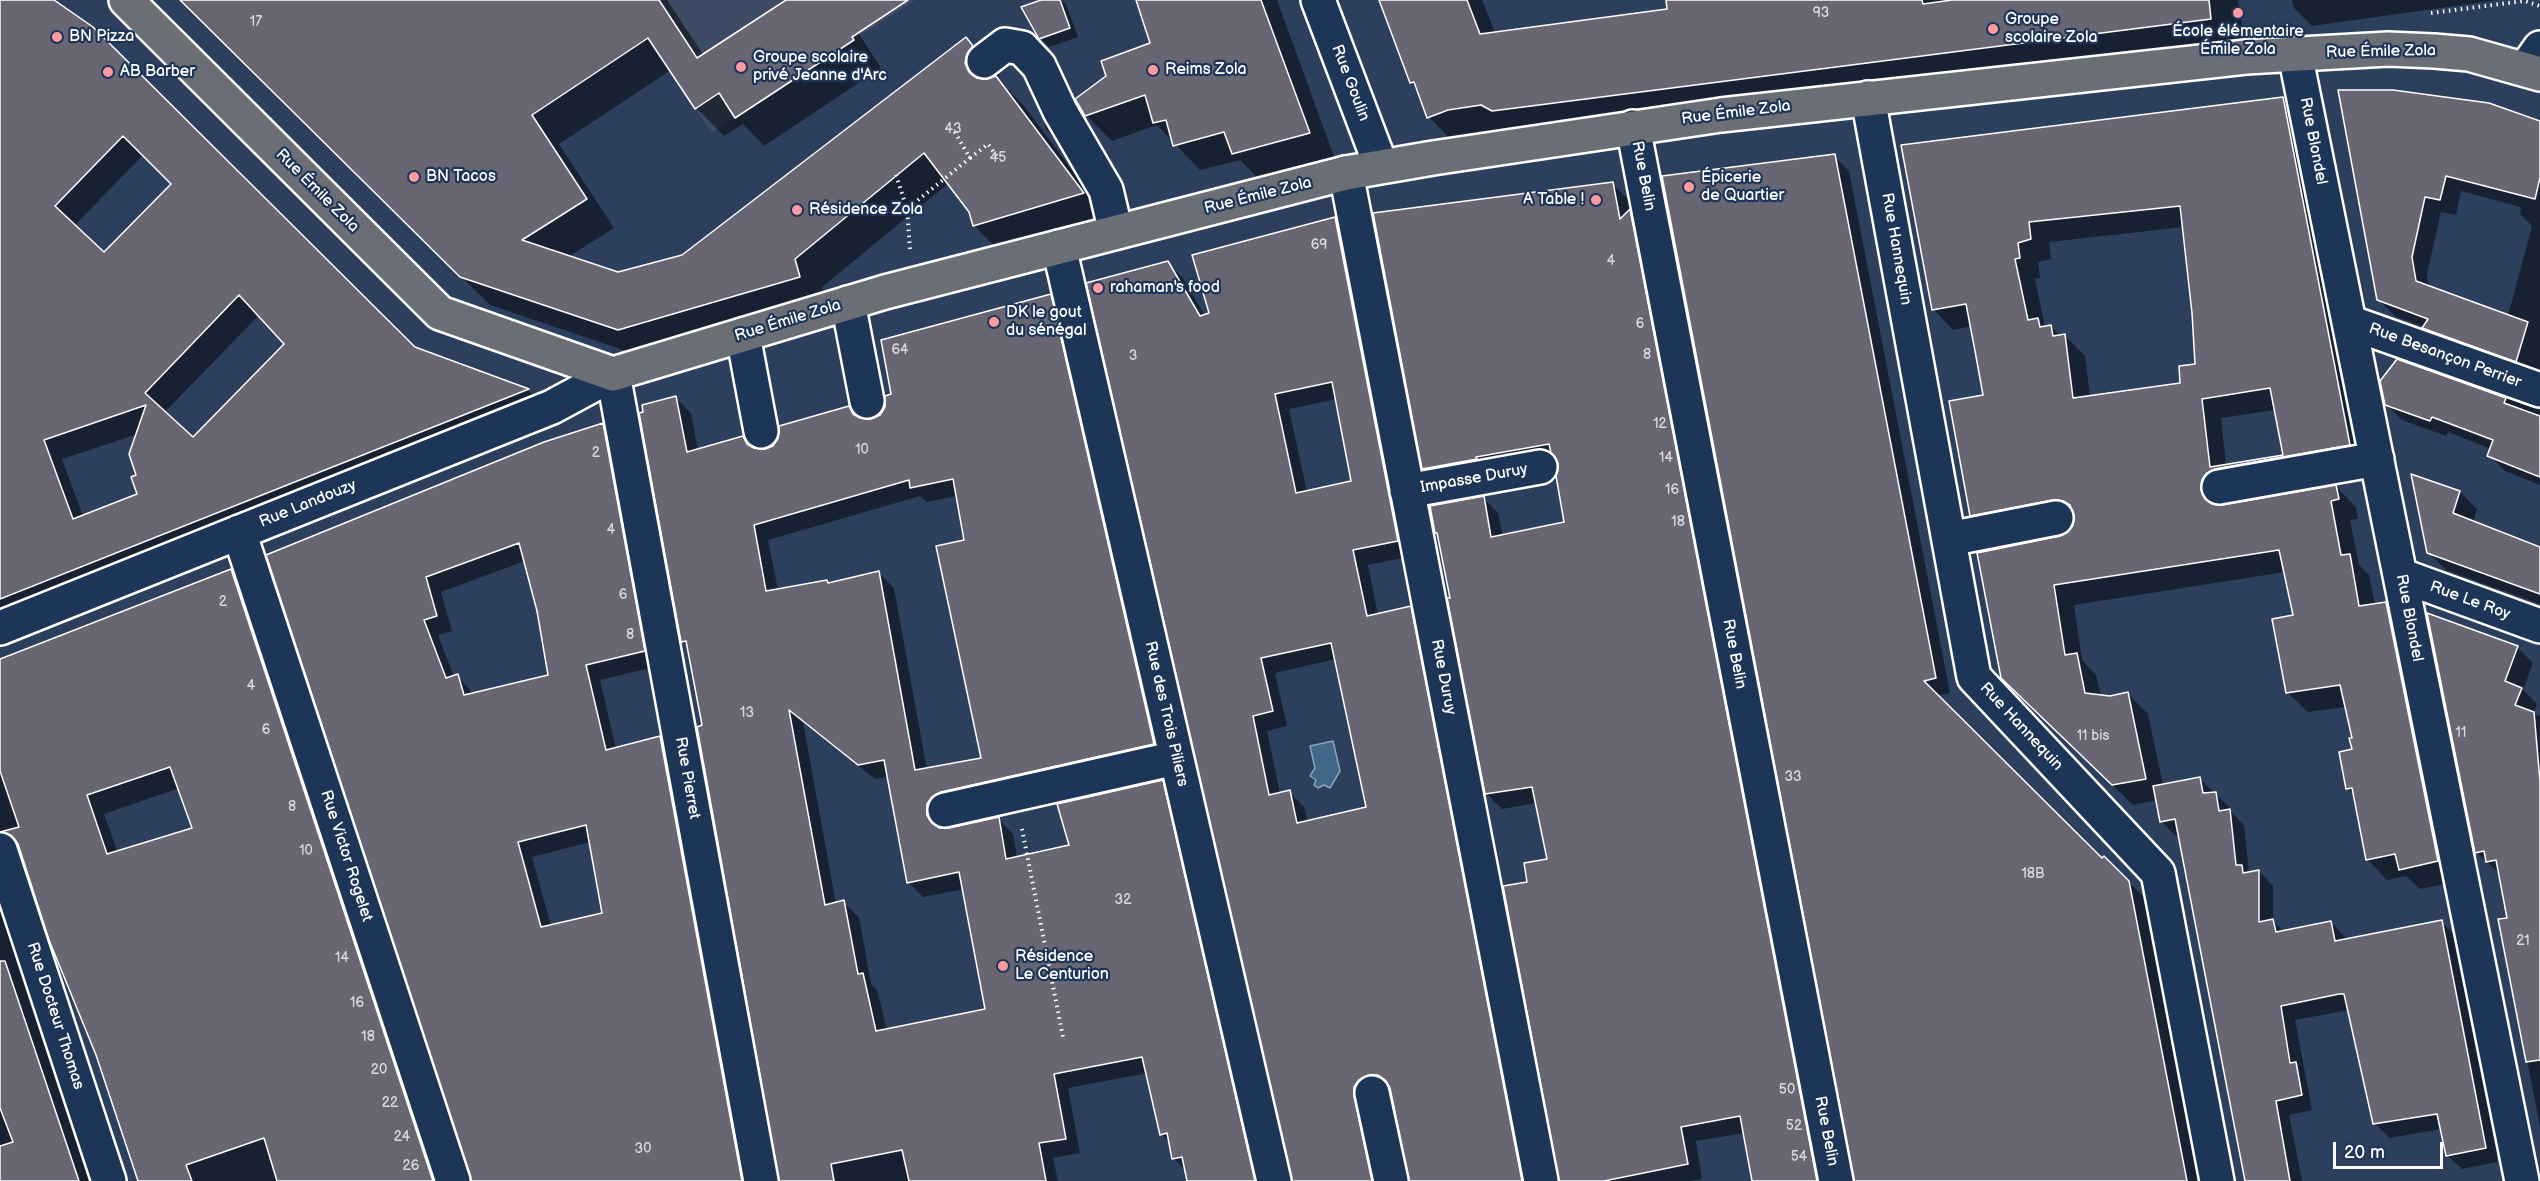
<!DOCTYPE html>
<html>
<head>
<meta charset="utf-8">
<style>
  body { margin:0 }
  #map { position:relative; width:2540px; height:1181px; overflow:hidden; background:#2c3f5d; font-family:"Balsamiq Sans",sans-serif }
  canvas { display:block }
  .scale { position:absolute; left:2333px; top:1142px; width:110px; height:27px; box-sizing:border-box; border:3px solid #fff; border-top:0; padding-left:8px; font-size:18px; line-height:21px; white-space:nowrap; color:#fff; -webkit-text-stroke:4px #1d3557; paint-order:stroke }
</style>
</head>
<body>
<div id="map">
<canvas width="2540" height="1181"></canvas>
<div class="scale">20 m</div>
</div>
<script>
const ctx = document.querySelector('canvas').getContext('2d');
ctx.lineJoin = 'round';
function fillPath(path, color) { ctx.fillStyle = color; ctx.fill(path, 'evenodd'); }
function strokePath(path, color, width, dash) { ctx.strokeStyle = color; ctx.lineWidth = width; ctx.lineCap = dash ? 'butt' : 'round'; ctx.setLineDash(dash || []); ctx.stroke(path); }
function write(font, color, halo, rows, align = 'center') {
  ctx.font = font + ' "Balsamiq Sans",sans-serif'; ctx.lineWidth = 4.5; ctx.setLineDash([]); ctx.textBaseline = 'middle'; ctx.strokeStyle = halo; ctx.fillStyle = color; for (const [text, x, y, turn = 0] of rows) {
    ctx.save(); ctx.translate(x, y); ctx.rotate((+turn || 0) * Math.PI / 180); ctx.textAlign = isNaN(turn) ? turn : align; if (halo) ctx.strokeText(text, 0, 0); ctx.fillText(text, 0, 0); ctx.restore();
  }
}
fillPath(new Path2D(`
  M623 0H915L712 133Z`), '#3e4b64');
const water = new Path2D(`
  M1333 741 1340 771 1330 788 1324 785 1318 788 1314 785 1316 780 1310 776 1315 768 1310 746Z`);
fillPath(water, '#416888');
strokePath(water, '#8da4b8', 1.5);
fillPath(new Path2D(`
  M0 0H51L414 348 528 390 547 409 0 626ZM143 155 173 184 104 254 74 226ZM259 315 286 344 193 439 164 413ZM138 434 139 495 83 516 62 459Z
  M182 0H667L704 56 789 0H833L844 11 881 68 764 146 743 124 724 136 696 108 671 70 559 144 614 228 568 257 618 274 682 256 966 39 994 67 1000 75 997 79 1024 106 1111 222 1002 254 974 225 970 211 949 183 822 287 827 305 647 358 490 305Z
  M1046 0H1061L1066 4 1078 37 1049 47 1041 38Z
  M1154 0H1277L1335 159 1259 179 1240 160 1200 170 1157 125 1112 141 1086 115 1152 44Z
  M1381 0H1482L1495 33 1669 11 1667 0H1943V3L1964 0H2238L2245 43 1508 130 1474 135 1454 143 1429 117 1419 90 1411 82Z
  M2292 0H2498L2312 26 2294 8Z
  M2340 92 2540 123V379L2439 343 2424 327 2395 316 2379 300ZM2461 191 2521 207 2520 214 2532 226 2508 316 2429 288 2427 274 2441 212 2456 215Z
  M2283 98 2303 118 2370 465 2221 501V507L2336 487 2356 507 2358 519 2350 520 2359 565 2369 575 2375 605 2386 604 2406 624 2458 881 2420 889 2406 876 2387 880 2367 859 2355 796 2347 788 2354 739 2346 707 2308 712 2287 692 2295 617 2285 572 2074 605 2082 660 2096 675 2101 696 2128 694 2148 714 2163 785 2199 778 2230 808 2231 812 2244 825 2249 873 2259 871 2273 886V921L2284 932 2331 922 2345 937 2346 941 2442 922 2456 937 2497 1151V1162L2462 1169 2447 1155 2442 1129 2389 1138 2375 1123 2349 1010 2295 1020 2312 1110 2289 1115 2302 1181H2247L2180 835 2176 836 2161 821 2157 800 2133 805 2023 698 2061 538 2069 534 2075 525 2076 519 1992 535 1972 515 1985 396 1972 326 1953 330 1933 309 1902 147ZM2184 227 2197 365 2182 384 2090 397 2085 356 2065 336 2061 337 2051 326 2045 327 2035 279 2040 278 2038 262 2051 259 2049 242ZM2276 410 2285 456 2226 466 2221 418Z
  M1045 124 1071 150 1072 155 1046 129Z
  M1834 156 1849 171 1950 693 1937 696 2102 859 2104 858 2144 897 2198 1181H1856Z
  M1612 184 1628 199 1630 211 1644 226 1828 1181H1754L1745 1133 1696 1141 1702 1179 1690 1181H1561L1529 883 1549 860 1537 803 1502 809 1487 794 1439 536 1436 532 1483 498 1498 513 1503 537 1566 524 1560 464 1557 460 1490 471 1439 484 1424 468Z
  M1335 219 1350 234 1412 556 1368 565 1378 615 1410 608 1425 623 1533 1181H1411L1392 1090 1383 1089V1181H1294L1168 263 1183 278 1205 316ZM1337 399 1353 482 1307 492 1289 409ZM1336 659 1368 808 1308 822 1304 807 1289 792 1280 794 1267 731 1287 726 1275 673Z
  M1050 295 1065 311 1168 759 942 819 941 829 949 830 998 819 1013 834 1017 858 1071 846 1162 782 1177 797 1266 1181H1188L1186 1171 1173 1158 1170 1143 1161 1134 1148 1073 1068 1088 1080 1153 1053 1158 1058 1181H781L704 726 689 647 683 641 676 398 691 413 698 450 743 438 755 450 765 451 849 408 861 420 871 421 881 416ZM920 496 927 502 957 496 966 541 983 759 927 770 894 588 879 573 829 584 827 581 778 590 768 540ZM803 722 875 779 888 777 908 882 923 897 964 889 986 1010 887 1030 877 990 871 984 859 917 843 902 836 904Z
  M2398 361 2540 410V485L2505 471 2489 455 2491 449 2448 432 2446 436 2402 420 2386 404Z
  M603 425 618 440 659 666 600 680 616 749 660 738 675 753 753 1181H475L268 556ZM525 561 538 611 550 676 473 694 458 676 454 677 438 635 452 631 441 592ZM590 842 604 914 551 926 532 857Z
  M2460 492 2477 509 2473 522 2540 548V604L2446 570 2428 552Z
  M231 571 250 589 445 1181H139L98 1054 21 850H14L0 865V661ZM180 788 194 829 118 853 104 814Z
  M2429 615 2517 647 2533 663 2523 690 2537 704 2533 714 2540 716V1127L2500 920 2509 919 2500 874 2477 853Z
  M0 873 15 921 5 924 90 1181H0Z`), '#0007');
const building = new Path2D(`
  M0 0H54L93 27 415 347 529 389 0 599ZM123 136 171 184 104 252 55 206ZM239 295 284 344 193 437 145 393ZM146 405 129 454 136 475 131 477 137 494 73 519 44 440Z
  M180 0H659L697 58 786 0H908L852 37 854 40 735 118 719 93 695 109 648 38 532 115 587 199 522 240 618 272 682 255 966 37 973 46 967 54 965 63 969 72 977 78 987 79 996 76 1084 193 973 226 969 212 924 153 795 259 800 277 618 330 460 277Z
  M1041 0H1060L1070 28 1039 39 1021 7Z
  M1136 0H1261L1310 133 1232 154 1224 132 1173 146 1166 120 1153 123 1145 95 1085 116 1075 99 1106 76 1101 61 1150 43Z
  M1379 0H1467L1480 34 1667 9 1666 0H1922L1923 4 1952 0H2209L2211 19 1492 111 1481 105 1448 110 1427 118 1414 82 1410 83Z
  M2338 90H2393L2489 103 2540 121V178L2535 199 2446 176 2440 200 2425 197 2412 257 2416 281 2528 322 2516 362 2422 328 2428 319 2377 300Z
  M2283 97 2350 445 2216 469 2207 473 2202 480 2201 490 2205 499 2212 504 2222 505 2336 485 2339 499 2331 501 2341 555 2350 554 2359 606 2386 602 2438 861 2399 870 2395 854 2366 860 2352 788 2346 789 2339 752 2352 749 2349 738H2352L2340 685 2286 693 2272 619 2293 615 2279 550 2054 585 2065 655 2077 653 2085 693 2110 696 2128 692 2146 779 2112 785 2001 678 1977 553 2060 536 2068 532 2073 525 2074 515 2070 505 2063 501 2053 500 1970 516 1949 401 1983 395 1975 351 1966 304 1932 310 1901 145ZM2180 206 2192 313 2195 364 2179 366 2180 383 2073 398 2065 334 2053 336 2051 325 2040 327 2038 318 2028 320 2015 259 2020 258 2018 243 2031 239 2029 222ZM2270 388 2283 455 2210 467 2202 399Z
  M1835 154 1936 678 1924 681 2102 858 2104 856 2129 881 2187 1181H1854L1662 176Z
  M1613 182 1620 219 1630 209 1817 1181H1752L1740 1116 1681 1127 1688 1164 1604 1181H1559L1503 886 1527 882 1524 863 1547 859 1532 787 1485 794 1447 598H1450L1437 533H1435L1430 506 1484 496 1491 537 1564 522 1556 476 1558 463 1551 453 1549 444 1476 457 1477 459 1422 469 1373 213Z
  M1335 217 1398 541 1353 550 1367 616 1411 606 1522 1181H1409L1390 1088 1386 1081 1378 1075H1369L1359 1080 1354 1087V1096L1372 1181H1292L1086 283 1168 261 1200 316 1209 313 1192 255ZM1332 382 1351 481 1296 493 1275 394ZM1331 643 1366 807 1297 823 1290 790 1269 795 1253 716 1273 711 1261 658Z
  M1051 294 1154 744 941 792 932 797 927 804V815L932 823 939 828H949L999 817 1006 859 1069 845 1057 804 1163 780 1255 1181H1187L1182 1157 1172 1159 1167 1133 1160 1135 1142 1057 1054 1074 1066 1139 1039 1143 1046 1181H909L902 1150 831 1164 834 1181H779L697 727 702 725 686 641 681 642 639 413 643 412 642 405 676 396 687 452 743 436 747 444 754 448 765 449 773 446 778 438 779 426 849 406 853 414 860 418 871 419 880 415 885 407V396L891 394 881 340ZM953 479 964 540 936 546 981 758 915 770 879 571 828 583 827 580 766 591 754 525 909 480 910 488ZM789 710 858 765 884 760 907 883 959 872 985 1009 876 1031 863 973 858 974 844 900 825 905Z
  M2397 359 2506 398 2504 403 2540 416V477L2487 456 2493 440 2432 417 2430 421 2385 405 2380 381Z
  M603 423 645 651 586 665 606 750 660 736 742 1181H471L266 555 544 442ZM519 543 537 611 548 675 464 695 458 674 446 678 424 620 437 616 426 577ZM586 825 602 913 541 927 518 842Z
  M2411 474 2460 491 2453 513 2540 547V594L2427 553Z
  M231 569 433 1181H277L264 1138 186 1165 192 1181H138L96 1055 49 940 18 844 12 836 0 832 19 827 0 771V659ZM170 767 192 828 107 854 87 795Z
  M2427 613 2518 646 2505 681 2522 688 2515 705 2534 712 2540 781V1060L2526 1062 2498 919 2507 918 2496 860 2486 862 2484 851 2475 853Z
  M2200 777 2203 793 2216 792 2219 811 2230 809 2236 865H2242L2243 873 2259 870V922L2273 919 2276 932 2331 921 2335 941 2442 920 2486 1148 2446 1156 2437 1114 2373 1124 2344 994H2339L2281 1006 2290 1063 2296 1062 2302 1095 2276 1101 2290 1181H2245L2175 819 2160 822 2153 786Z
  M0 961H5L79 1181H0V1146L13 1142 0 1108Z`);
fillPath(building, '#696673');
strokePath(building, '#fff', 1.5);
const minor = new Path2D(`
  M1318 0 1381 166
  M2295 54 2522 1181
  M984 61 1005 45 1022 48 1039 66 1060 111 1106 190 1116 232
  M2526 68 2540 48
  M1868 98 1974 677 2158 873 2217 1181
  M1633 127 1836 1181
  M1346 173 1541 1181
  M1059 247 1274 1181
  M848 303 867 401
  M2349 322 2540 390
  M743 335 761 431
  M2219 487 2377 459
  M1407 491 1540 467
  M239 532 453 1181
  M1949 539 2056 518
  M2400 575 2540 626
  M0 628 552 407 613 374 761 1181
  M945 810 1176 758
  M0 850 109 1181
  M1372 1093 1391 1181`);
const major = new Path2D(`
  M126 0 440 313 613 374 885 292 1346 173 1433 158 1721 115 2246 57 2388 49 2434 51 2469 54 2540 74`);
strokePath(minor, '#fff', 38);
strokePath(major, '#fff', 38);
strokePath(new Path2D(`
  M2431 13 2524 1 2540 6
  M970 158 988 144 998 158
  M896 175 907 209
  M910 249 907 209 970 158 953 129
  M1022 829 1063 1037`), '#fff', 4, [1.5, 4.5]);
strokePath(minor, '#1d3557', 33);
strokePath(major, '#6b6f75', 33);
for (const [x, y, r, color] of [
  [2238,13,6,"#ff9aa2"],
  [1993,29,6,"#ff9aa2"],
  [57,37,6,"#ff9aa2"],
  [741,67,6,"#ff9aa2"],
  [1153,70,6,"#ff9aa2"],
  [108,72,6,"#ff9aa2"],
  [414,177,6,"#ff9aa2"],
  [1689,187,6,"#ff9aa2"],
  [1596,200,6,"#ff9aa2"],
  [797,210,6,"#ff9aa2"],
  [1098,288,6,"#ff9aa2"],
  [994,322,6,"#ff9aa2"],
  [1003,966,6,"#ff9aa2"]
]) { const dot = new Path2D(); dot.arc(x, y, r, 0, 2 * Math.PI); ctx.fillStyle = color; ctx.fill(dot); strokePath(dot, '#1d3557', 2); }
write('14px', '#dad9dc', null, [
  ["93",1821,13],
  ["17",256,22],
  ["43",953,129],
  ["45",998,158],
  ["69",1319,245],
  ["4",1611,261],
  ["6",1640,324],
  ["64",900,350],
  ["8",1647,355],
  ["3",1133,356],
  ["12",1660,424],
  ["10",862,450],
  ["2",596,453],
  ["14",1666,458],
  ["16",1672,490],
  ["18",1678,522],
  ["4",611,530],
  ["6",623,595],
  ["2",223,602],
  ["8",630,635],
  ["4",251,686],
  ["13",747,713],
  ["6",266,730],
  ["11",2461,733],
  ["11 bis",2093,736],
  ["33",1793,777],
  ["8",292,807],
  ["10",306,851],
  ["18B",2033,874],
  ["32",1123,900],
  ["21",2523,941],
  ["14",342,958],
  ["16",357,1003],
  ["18",368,1037],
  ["20",379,1070],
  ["50",1787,1090],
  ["22",390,1103],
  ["52",1794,1126],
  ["24",402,1137],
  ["30",643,1149],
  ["54",1799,1157],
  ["26",411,1166]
]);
write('16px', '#fff', '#1d3557', [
  ["Groupe",2005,20],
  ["scolaire Zola",2005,38],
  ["École élémentaire",2238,32,"center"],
  ["Émile Zola",2238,50,"center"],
  ["BN Pizza",69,37],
  ["Groupe scolaire",753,58],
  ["privé Jeanne d'Arc",753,76],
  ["Reims Zola",1165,70],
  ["AB Barber",120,72],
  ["BN Tacos",426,177],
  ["Épicerie",1701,178],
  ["de Quartier",1701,196],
  ["A Table !",1584,200,"right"],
  ["Résidence Zola",809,210],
  ["rahaman's food",1110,288],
  ["DK le gout",1006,313],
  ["du sénégal",1006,331],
  ["Résidence",1015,957],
  ["Le Centurion",1015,975]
], 'left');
write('16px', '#fff', '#1d3557', [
  ["Rue Émile Zola",2381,52,-1],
  ["Rue Goulin",1350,83,69],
  ["Rue Émile Zola",1736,113,-7],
  ["Rue Blondel",2313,141,79],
  ["Rue Belin",1643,176,79],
  ["Rue Émile Zola",317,191,45],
  ["Rue Émile Zola",1258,196,-14],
  ["Rue Hannequin",1896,249,80],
  ["Rue Émile Zola",788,321,-17],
  ["Rue Besançon Perrier",2445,356,20],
  ["Impasse Duruy",1474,479,-10],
  ["Rue Landouzy",308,504,-22],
  ["Rue Le Roy",2470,601,20],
  ["Rue Blondel",2409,618,79],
  ["Rue Belin",1734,654,79],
  ["Rue Duruy",1443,677,79],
  ["Rue des Trois Piliers",1166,714,77],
  ["Rue Hannequin",2021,727,47],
  ["Rue Pierret",687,778,80],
  ["Rue Victor Rogelet",346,856,72],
  ["Rue Docteur Thomas",55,1016,72],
  ["Rue Belin",1826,1131,79]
]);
</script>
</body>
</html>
